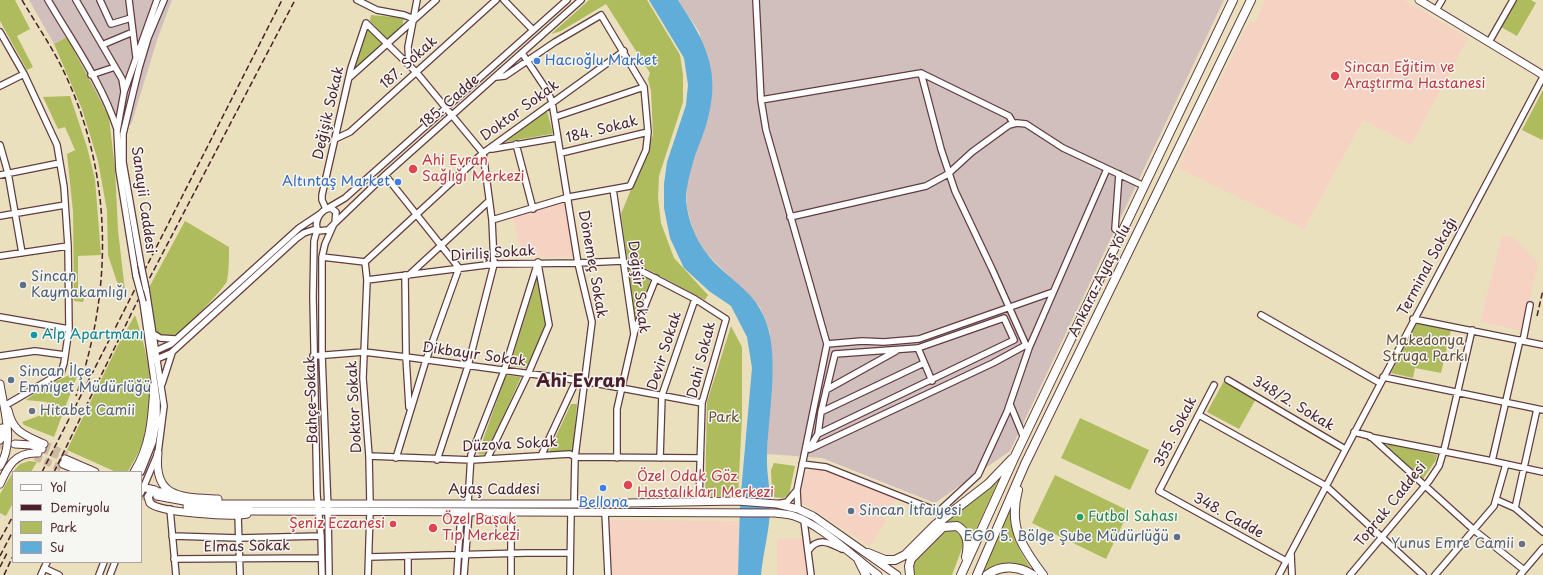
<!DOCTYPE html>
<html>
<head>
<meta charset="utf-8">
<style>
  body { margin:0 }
  #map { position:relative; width:1543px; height:575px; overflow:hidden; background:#ebe0be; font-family:"Playpen Sans",sans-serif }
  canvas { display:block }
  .legend { position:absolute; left:12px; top:471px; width:130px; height:92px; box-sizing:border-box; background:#f6f6f2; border:1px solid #b1a0a2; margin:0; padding:5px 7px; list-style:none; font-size:12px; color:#4a1f2b }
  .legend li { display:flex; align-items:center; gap:8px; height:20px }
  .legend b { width:20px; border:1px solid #b1a0a2 }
</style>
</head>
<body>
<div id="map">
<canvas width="1543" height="575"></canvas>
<ul class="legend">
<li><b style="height:5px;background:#fff"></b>Yol</li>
<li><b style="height:5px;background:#4a1f2b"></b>Demiryolu</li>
<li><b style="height:11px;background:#afbc5d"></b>Park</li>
<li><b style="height:11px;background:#5fadd8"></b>Su</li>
</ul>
</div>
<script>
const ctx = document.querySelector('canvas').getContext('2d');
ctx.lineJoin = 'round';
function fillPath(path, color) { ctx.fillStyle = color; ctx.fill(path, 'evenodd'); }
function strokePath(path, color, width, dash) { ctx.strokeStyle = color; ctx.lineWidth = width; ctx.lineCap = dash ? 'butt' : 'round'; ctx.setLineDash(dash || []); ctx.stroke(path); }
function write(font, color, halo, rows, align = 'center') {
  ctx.font = font + ' "Playpen Sans",sans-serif'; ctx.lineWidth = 3; ctx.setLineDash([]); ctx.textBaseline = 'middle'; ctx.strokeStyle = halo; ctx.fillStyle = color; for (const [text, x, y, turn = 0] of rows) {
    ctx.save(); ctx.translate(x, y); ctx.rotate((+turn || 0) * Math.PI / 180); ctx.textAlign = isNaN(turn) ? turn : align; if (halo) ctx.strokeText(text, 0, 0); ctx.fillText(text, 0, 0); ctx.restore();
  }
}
fillPath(new Path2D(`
  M1264 0H1404L1468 38 1411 145 1363 120 1304 229 1178 168 1249 22 1257 21Z
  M566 202 574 257H522L513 217Z
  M1502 235 1514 238 1538 263 1523 331 1480 322Z
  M811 469 825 470 898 497 883 518 886 521 870 546 801 502 803 477 805 473Z
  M610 520 740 521 738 575H610Z
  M803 538 807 575H777V539Z`), '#f5d2c2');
fillPath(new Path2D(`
  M29 0H172L158 37 131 125 109 117 67 37 54 44Z
  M678 0H1224L1010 451 935 503 822 458 767 454 770 332 760 307 705 252 694 234 687 207V180L697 151 700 33Z`), '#d1bfbd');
fillPath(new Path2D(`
  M0 0H15L30 29 17 36 33 67 27 70 0 21Z
  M589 0H647L680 55 683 75V102L659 176 658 198 661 223 674 258 708 295 705 300 628 259 626 253 621 214 653 135 651 91 648 79 650 73 606 4 561 31 551 34Z
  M1516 0H1531L1536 3 1517 36 1501 27Z
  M371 15 404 18 402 27 388 40 370 21Z
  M367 27 384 44 357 67 354 66Z
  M67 37 109 117 115 169 118 230 125 291 121 294 108 255 107 211 98 161 82 109 54 44Z
  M1543 90V137L1542 140 1522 130Z
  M70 96 87 147 95 179 101 255 78 256V290L91 291 90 296H85L83 302 74 301 73 212 67 154 75 150 65 127 58 129 43 97Z
  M547 111 553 133 551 134 505 142Z
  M185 221 229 247C229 258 229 271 227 281 225 288 179 335 174 337 169 338 160 336 155 335L146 293Z
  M629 268H632L650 277V282L636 322 629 279Z
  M538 275 546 324 527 368 510 366Z
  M135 315C153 369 161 421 128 471L116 472 67 450 118 345Z
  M1417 323 1451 330 1441 373 1415 368 1413 378 1391 373Z
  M731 326 742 347V418L738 496 705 497 707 402Z
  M71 374 77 376 54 437 24 425 22 422 44 414 47 410V402L26 400 42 388Z
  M506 375 521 377 486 455 478 454Z
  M1224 381 1256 399 1239 429 1207 412Z
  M571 404H577L573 451H549Z
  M1080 418 1149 450 1130 490 1061 458Z
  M1389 444 1437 455 1436 460 1423 479 1386 445Z
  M29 461 37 462 31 472H13L20 464Z
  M774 463 795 466 789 495 783 498 772 497 771 470Z
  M13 472V503L6 516 0 513V494Z
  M1055 475 1129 511 1106 559 1032 523Z
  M999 479 971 541 965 526 954 522 943 523Z
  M1010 509C1012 538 1019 552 1036 575L1024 569 987 572 981 575Z
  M948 530 956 531 963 538 964 543 952 575H914C913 570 912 564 915 560 919 552 940 533 948 530Z`), '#afbc5d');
fillPath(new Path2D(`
  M649 0H678C704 40 721 69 708 118 705 131 699 144 695 156 690 173 684 191 687 208 691 232 703 253 721 269 737 284 755 295 764 317 781 354 768 414 767 455 766 473 771 490 770 507 770 530 763 552 761 575H738L740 504 752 368 747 337 731 306 709 291 684 268 670 238 664 208V184L667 162 686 105 688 85 684 58Z`), '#5fadd8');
strokePath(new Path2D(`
  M44 444 67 455
  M0 446 15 444
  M42 449 59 456
  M35 457 61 468
  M141 496 157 501`), '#cbb9a1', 7, [7, 3.5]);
const minor = new Path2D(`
  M48 0C72 41 102 83 117 129
  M76 0 122 79 124 91
  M100 0 111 24 131 18
  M129 0 136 57
  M357 0 377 10 404 15 414 19
  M504 0 533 30
  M756 0 761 100 766 130 827 344 797 490 798 509
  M1436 10 1442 0
  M0 32 24 74 57 145 64 187 68 246 69 329 64 363 61 373 6 405
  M1489 42 1513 0
  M102 45 133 32
  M522 53 548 92 552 102 578 263 592 322 575 457 574 504
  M409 65 408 47 417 0
  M921 73 1009 116 1013 123
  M91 75 115 67
  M349 78 436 0
  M0 86 24 74
  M761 100 921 73 941 149 955 191 992 269 1026 345 1029 348 1007 412 978 475 938 512
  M555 117 644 87
  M335 139 350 132 496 0
  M516 144 533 209
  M0 145 8 173 22 253
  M492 149 556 138
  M561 153 648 132
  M1119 174 1115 229 1122 233
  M0 175 60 163
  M385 175 459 268 426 360 396 458
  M613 189 634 334 617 409V458
  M328 208 345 198 567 0
  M331 208 336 212 335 223 328 230 318 231C313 221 321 209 331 208Z
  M326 209 322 200V195L351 68 366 23 417 73 483 153 492 220 494 264 468 366 437 460
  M0 216 65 205
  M790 217 926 186 948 174 972 152 1009 125 1017 123 1026 124 1063 148 1144 186
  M492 220 569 197 630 186 646 150 648 132 644 87 601 15 555 42 505 76 496 77
  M335 223 385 175 581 0
  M317 230 314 241 313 297 317 495 321 536 322 575
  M0 256 68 246
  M322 257 365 262
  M141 265 123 162V134L139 68 148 38 164 0
  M405 275 406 357 409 407
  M409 275 489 201
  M136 276 119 170 117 131 124 92 157 0
  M367 280 494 264 578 263 622 261 695 299 726 319 702 403 699 501
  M1261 315 1380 383
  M0 317 69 329
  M1413 319 1543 345
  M152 333 160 338 175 339
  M634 333 656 278
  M1520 340 1492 461 1543 472
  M1523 341 1530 305
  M827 344 862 341 884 342 919 339 1053 292
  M918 348 932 381
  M1029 348 1107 169
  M151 353 171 344 299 228 320 214
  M0 356 35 351 65 355
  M313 356 364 352 406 357 583 381 702 403
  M152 361 171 353 297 238 304 233 316 229
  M1383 377 1543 410
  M1228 380 1345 449
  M162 384 172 353
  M1214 385 1159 491 1286 561
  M826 390 896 351
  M1010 404 1024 438
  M1537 409 1515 508 1543 532
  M821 412 924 363
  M1199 415 1326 486 1423 575
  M1354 432 1370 436 1474 530 1524 570
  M1370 437 1492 461
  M809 449 818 434 821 412 835 354 918 348 1004 318 1014 340 818 434
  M810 449 993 363 1026 345
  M542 454 576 381
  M369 456 472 460 570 454 575 457 700 458
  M660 458 662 395 695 299
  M487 459 528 374 549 325 538 264
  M802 464 826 467 942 513
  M141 472 153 442 157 420V401L143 302
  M141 493 158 453 164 406 146 289
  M1497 500 1515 508
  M370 503 369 456 363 378 367 280 365 262 483 153 624 51
  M468 503 471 455 504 371 538 262
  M777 504 787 502 797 490
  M170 509 176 575
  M605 512 608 575
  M238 515 240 575
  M804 521 811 575
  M172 536 239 538 321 536
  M808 551C818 536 829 543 842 549
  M1291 554 1292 575
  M369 557 526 553H570
  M174 559 321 558
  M44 568 59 575
  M41 575 47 562
  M99 575 104 562
  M110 575 115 562
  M329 575 328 510 322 355V257L325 244 333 226
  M368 575 370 511
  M408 575V557
  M457 575 461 512
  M464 575 469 512
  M511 575V512
  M570 575 571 512
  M1279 575 1543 77
  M1350 575 1429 481 1439 466 1445 446 1472 330
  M1435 575 1494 506 1506 464
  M1520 575 1543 548`);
const major = new Path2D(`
  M1419 0 1543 75
  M0 384C4 410 15 442 0 466
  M8 410C13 433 25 435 44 444
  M0 440 3 436 2 428
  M15 444 31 445 42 449
  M158 453C153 499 182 497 218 499
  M65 459 95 472
  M63 464 82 472
  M134 472C151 445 152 417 154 386
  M0 484C8 466 15 452 38 453
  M141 487 155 490
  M170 493 152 491 148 497C149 499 149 501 150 503 159 513 233 517 247 514
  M157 496 195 503 214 504H574L737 501 777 504 798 509 813 516 897 575
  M187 506 252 511 776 513C782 514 788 514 794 516 821 525 855 558 878 575`);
const highway = new Path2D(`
  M1018 490C1008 527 1022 547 1043 575
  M868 553 885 560H895L905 555 935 525 988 484 1012 459
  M859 561 866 575
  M910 575 909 566 911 559 943 527 957 526C969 533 969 545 966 557
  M961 575 1016 454 1233 0
  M977 575 1025 464 1251 0
  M987 575C1001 564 1019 566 1033 575`);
strokePath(minor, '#623c41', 8);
strokePath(major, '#623c41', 9);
strokePath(highway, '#623c41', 10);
strokePath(minor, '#fff', 5.5);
strokePath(major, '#fff', 7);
strokePath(highway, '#fff', 8);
strokePath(new Path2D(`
  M22 0C36 24 53 48 65 74 113 176 113 290 76 396
  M1537 316 1543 290
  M42 472 282 0
  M54 472 135 306 295 0
  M0 540 13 516
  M0 556 13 531
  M0 567 7 553
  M4 575 13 556`), '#4a1f2b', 1.5, [6, 3]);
const minorBridge = new Path2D(`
  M141 265 146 289
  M136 276 143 302`);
strokePath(minorBridge, '#623c41', 8, []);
strokePath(minorBridge, '#fff', 5.5);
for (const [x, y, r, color] of [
  [537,61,4,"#3f7fe0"],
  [1335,76,5,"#e0444e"],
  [413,169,5,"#e0444e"],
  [398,182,4,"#3f7fe0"],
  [23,285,4,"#5c6f8a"],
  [34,335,4,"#0f9aa8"],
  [11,380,4,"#5c6f8a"],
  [32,411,4,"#6b7280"],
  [628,485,5,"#e0444e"],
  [603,488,4,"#3f7fe0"],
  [851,511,4,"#5c6f8a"],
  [1080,517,4,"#2e9e5b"],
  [393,524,4,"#e0444e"],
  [433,528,5,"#e0444e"],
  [1177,537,4,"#5c6f8a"],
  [1522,544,4,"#6b7280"]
]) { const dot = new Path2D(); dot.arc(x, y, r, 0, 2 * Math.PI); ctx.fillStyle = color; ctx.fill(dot); strokePath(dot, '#f6f6f2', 1.5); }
write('14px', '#366cbe', '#f6f6f2', [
  ["Hacıoğlu Market",545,61],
  ["Altıntaş Market",390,182,"right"],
  ["Bellona",603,503,"center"]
], 'left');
write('14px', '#4a1f2b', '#f6f6f2', [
  ["187. Sokak",409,63,-42],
  ["185. Cadde",450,102,-41],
  ["Doktor Sokak",520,111,-36],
  ["Değişik Sokak",329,113,-77],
  ["184. Sokak",602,130,-14],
  ["Sanayii Caddesi",143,200,82],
  ["Diriliş Sokak",493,254,-4],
  ["Dönemeç Sokak",592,264,80],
  ["Terminal Sokağı",1428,267,-62],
  ["Ankara-Ayaş Yolu",1100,281,-64],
  ["Değişir Sokak",638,287,83],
  ["Devir Sokak",665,351,-72],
  ["Dikbayır Sokak",474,355,8],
  ["Dahi Sokak",702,360,-76],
  ["Bahçe Sokak",312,400,-92],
  ["348/2. Sokak",1293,404,31],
  ["Doktor Sokak",355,407,-93],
  ["355. Sokak",1176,432,-63],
  ["Düzova Sokak",510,445,-3],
  ["Ayaş Caddesi",494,490],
  ["Toprak Caddesi",1391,505,-51],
  ["348. Cadde",1228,516,29],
  ["Elmas Sokak",247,547,-1]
]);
write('14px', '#be3a42', '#f6f6f2', [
  ["Sincan Eğitim ve",1344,68],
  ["Araştırma Hastanesi",1344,84],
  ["Ahi Evran",422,161],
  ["Sağlığı Merkezi",422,177],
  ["Özel Odak Göz",637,477],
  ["Hastalıkları Merkezi",637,493],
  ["Özel Başak",442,520],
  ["Tıp Merkezi",442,536],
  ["Şeniz Eczanesi",385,524,"right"]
], 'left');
write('14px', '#4e5e75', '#f6f6f2', [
  ["Sincan",31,277],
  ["Kaymakamlığı",31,293],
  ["Sincan İlçe",19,372],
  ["Emniyet Müdürlüğü",19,388],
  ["Sincan İtfaiyesi",859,511],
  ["EGO 5. Bölge Şube Müdürlüğü",1169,537,"right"]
], 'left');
write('14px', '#0d838f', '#f6f6f2', [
  ["Alp Apartmanı",42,335]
], 'left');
write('14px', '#684e3a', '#f6f6f2', [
  ["Makedonya",1425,341],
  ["Struga Parkı",1425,357],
  ["Park",724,418]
]);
write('14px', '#5b616d', '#f6f6f2', [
  ["Hitabet Camii",40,411],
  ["Yunus Emre Camii",1514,544,"right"]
], 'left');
write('14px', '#27864d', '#f6f6f2', [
  ["Futbol Sahası",1088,517]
], 'left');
write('bold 18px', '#4a1f2b', '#f6f6f2', [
  ["Ahi Evran",581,382]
]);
</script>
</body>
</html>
